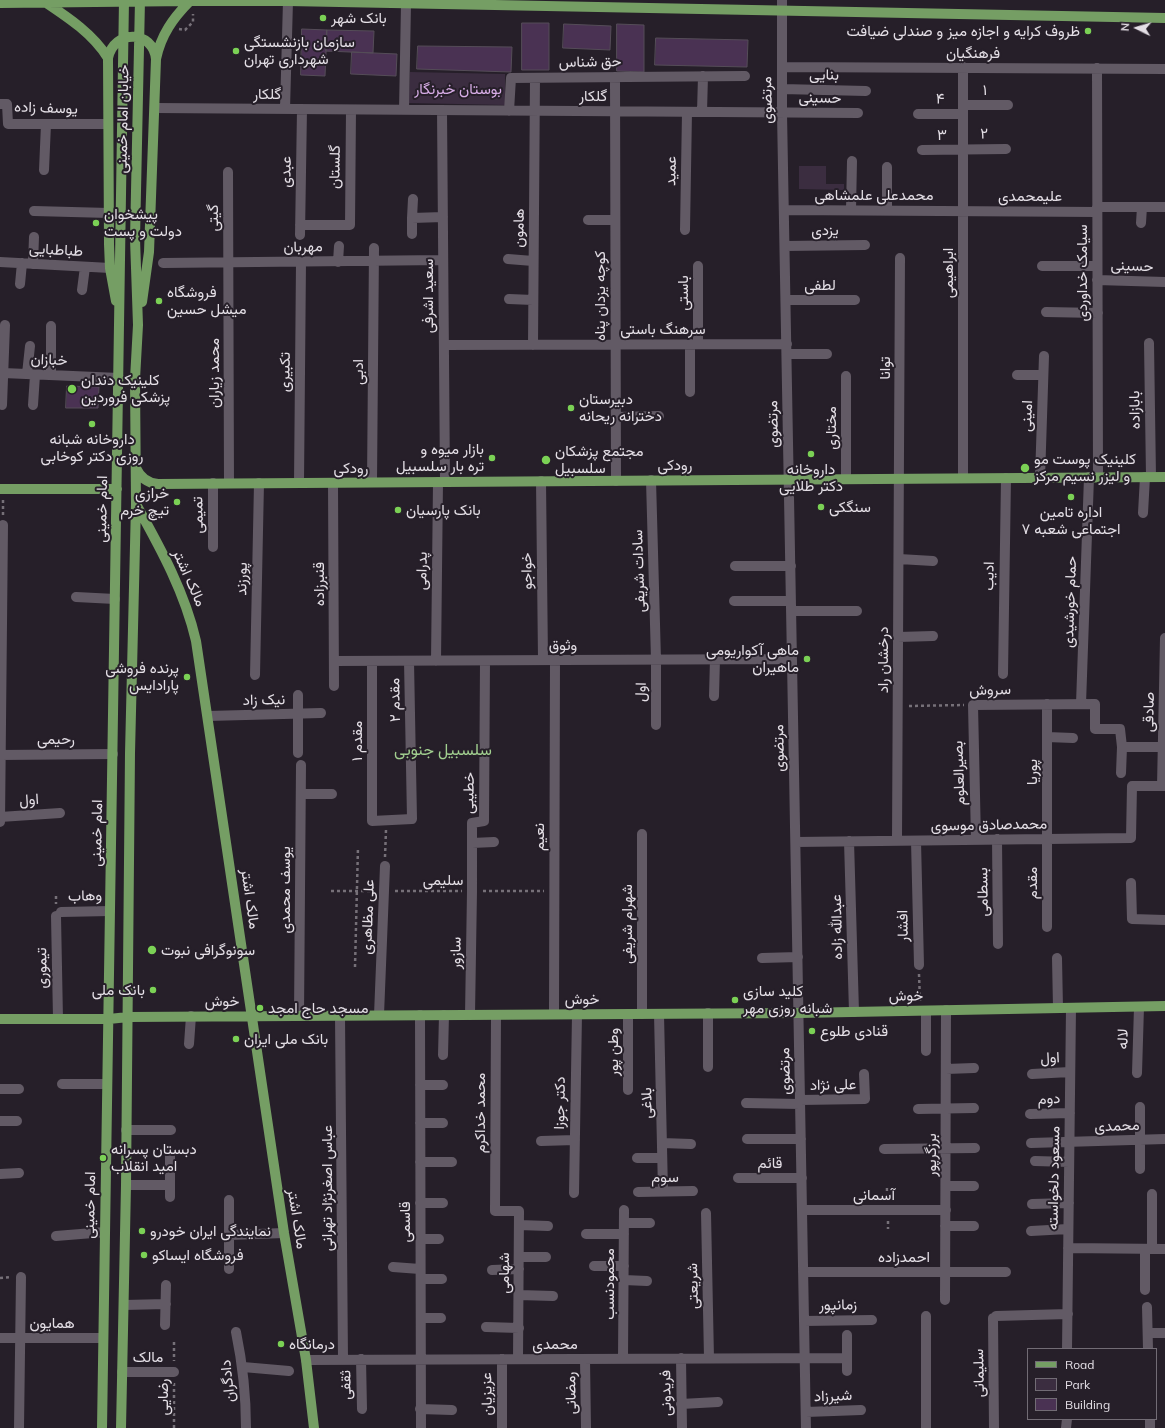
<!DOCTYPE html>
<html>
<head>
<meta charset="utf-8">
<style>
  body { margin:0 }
  #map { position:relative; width:1165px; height:1428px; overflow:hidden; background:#261f29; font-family:Mulish,sans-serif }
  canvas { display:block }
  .legend { position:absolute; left:1027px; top:1348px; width:130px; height:72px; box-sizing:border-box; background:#261f29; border:1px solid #726c75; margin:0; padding:5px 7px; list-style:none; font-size:12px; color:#e4dfe6 }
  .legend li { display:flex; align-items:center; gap:8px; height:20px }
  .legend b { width:20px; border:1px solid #726c75 }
  .north { position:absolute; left:1117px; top:8px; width:40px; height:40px; -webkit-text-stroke:3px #261f29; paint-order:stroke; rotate:275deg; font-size:11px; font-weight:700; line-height:16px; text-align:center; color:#e4dfe6 }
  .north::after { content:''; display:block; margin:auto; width:14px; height:18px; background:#e4dfe6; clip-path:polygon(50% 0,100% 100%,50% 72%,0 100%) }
</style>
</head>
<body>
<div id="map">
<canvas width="1165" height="1428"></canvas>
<ul class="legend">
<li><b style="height:5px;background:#759e64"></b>Road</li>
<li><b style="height:11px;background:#3b2d40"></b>Park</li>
<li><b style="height:11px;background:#4a3253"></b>Building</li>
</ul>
<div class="north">N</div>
</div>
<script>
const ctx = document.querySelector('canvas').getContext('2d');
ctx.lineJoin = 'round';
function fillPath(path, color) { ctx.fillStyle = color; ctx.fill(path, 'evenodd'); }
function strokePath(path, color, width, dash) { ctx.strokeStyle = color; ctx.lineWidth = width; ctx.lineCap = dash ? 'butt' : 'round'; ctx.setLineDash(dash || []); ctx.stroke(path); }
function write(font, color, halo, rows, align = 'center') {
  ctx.font = font + ' Mulish,Vazirmatn,sans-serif'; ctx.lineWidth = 4; ctx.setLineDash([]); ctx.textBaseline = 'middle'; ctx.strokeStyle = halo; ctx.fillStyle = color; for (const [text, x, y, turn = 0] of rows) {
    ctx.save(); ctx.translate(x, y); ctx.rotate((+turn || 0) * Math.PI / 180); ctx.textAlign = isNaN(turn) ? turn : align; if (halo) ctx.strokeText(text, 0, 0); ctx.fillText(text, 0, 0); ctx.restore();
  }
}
fillPath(new Path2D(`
  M410 72 505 74V105L409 103Z
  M799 166H826V184H844V190L799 189Z`), '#3b2d40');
const building = new Path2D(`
  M522 23H549V70H522Z
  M564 24 611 26 610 50 563 48Z
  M617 24 644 25V72L617 71Z
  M302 29 327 30 325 76 301 75Z
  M327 30 374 31 373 53 326 51Z
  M656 38 748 40 747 67 655 65Z
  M418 46 512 47 511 72 417 69Z
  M352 52 397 54 396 76 351 74Z
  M67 386 99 387 98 408H66Z`);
fillPath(building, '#4a3253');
strokePath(building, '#554d58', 1);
strokePath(new Path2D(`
  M179 29 185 30 193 22V14
  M3 515V500
  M909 706 964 705
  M385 857 386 830
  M331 891H374
  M395 891H462
  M483 891H544
  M56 896V904
  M355 967 358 847
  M919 974 920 1001
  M887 1188V1200
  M888 1221V1229
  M0 1278 11 1277
  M174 1342V1361
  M174 1428V1382`), '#767078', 2.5, [3, 3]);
strokePath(new Path2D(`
  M782 0V113L806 1428
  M782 67 1165 69
  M963 67V478
  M1097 68 1098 477
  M615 77 616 481
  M782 89 866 91
  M0 104H7L8 124H108
  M963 105H1008
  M155 108 858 113
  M285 109 288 1
  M404 110 406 4
  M442 110 445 482
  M509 111 511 78 745 76
  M702 112 703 76
  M918 114H963
  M922 150 1006 149
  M887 167V210
  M44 170 46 124
  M228 172 229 483
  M413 199 412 218 443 217
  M1097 207H1165
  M784 210 1097 212
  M851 210 852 161
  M34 211 109 213
  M588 220H615
  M1141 223 1142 207
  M300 225H350L351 110
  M685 230 687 112
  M412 234V218
  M300 235 302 109
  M785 246 865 245
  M508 259 533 261
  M0 262 110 268
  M338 262 339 246
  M163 263 443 260
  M33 264 34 237
  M1042 266H1097
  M1097 280 1165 282
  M20 284 22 263
  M82 290 85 267
  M509 299 533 300
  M786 300H855
  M1046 312 1098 313
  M1149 343 1151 477
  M690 344V392
  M698 344V266
  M444 345 787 344
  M533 345 535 78
  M787 354H827
  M3 373 119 378
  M27 374 30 346
  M51 375V326
  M1017 375H1043
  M846 376V479
  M2 405 5 325
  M33 405 35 375
  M616 417 659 416
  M1040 478 1044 356
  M651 480 656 660V725
  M541 481 543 660
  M372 482 374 248
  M213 483V547
  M299 483 301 262
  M333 483 334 686
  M1143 513 1145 477
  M899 559 933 561
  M735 566H791
  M76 597 115 599
  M734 601H791
  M791 611H857
  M898 637 933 636
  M334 661 792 659
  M372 661V821L412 819 409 661
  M436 661 438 482
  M1003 674 1006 478
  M255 675 259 483
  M298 695V753
  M714 696 715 659
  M1047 704V927
  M1081 704 1089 477
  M208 716 321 713
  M1047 737 1073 738
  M0 755 113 754
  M1121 773 1122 747H1163
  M1162 786 1165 638
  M301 794H332
  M0 817 60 813
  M0 822 3 525
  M642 834V1014
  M997 839 998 944
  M976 840 973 705 1095 704V729H1120L1122 747
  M849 841 854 1012
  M897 841 900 258
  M916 841 919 965
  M796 842 1131 838 1132 786H1165
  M472 843 494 842
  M1131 883 1132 919 1165 920
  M61 912 110 911
  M56 916 58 1019
  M762 958 798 957
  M1057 958 1058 1008
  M708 1013V1067
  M554 1014 555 660
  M659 1014 663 1191
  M379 1015 385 866
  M420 1015 421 1428
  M470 1015 472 891V823L484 821 485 661
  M496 1015 495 1211H519L518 1359
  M299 1016 301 765
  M340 1016 343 1359
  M189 1044 191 1016
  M926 1051V1011
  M443 1055 444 1015
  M946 1069 974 1068
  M1137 1073 1139 1007
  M1032 1074 1070 1072
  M62 1084H107
  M420 1085H443
  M0 1089H19
  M628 1090V1014
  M800 1100 865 1099 864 1074
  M746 1103 800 1104
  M1140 1107V1169
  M918 1109 974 1108
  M1030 1114 1070 1113
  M0 1121H17
  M420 1123H443
  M126 1130H171
  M747 1139H801
  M541 1141 575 1140
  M662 1143 691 1144
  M1031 1143 1165 1139
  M884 1149 975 1148
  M170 1153V1197
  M637 1158H662
  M1035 1161 1069 1162
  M420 1162H452
  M0 1174 19 1173
  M738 1178H802
  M126 1185H170
  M946 1186H974
  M638 1192 693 1191
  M574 1193 577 1014
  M1152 1194V1249
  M229 1200V1269
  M420 1203H443
  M1032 1204 1069 1203
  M802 1210H946
  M706 1213 709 1358
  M624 1223H650
  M519 1225 548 1226
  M945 1226H974
  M1031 1231 1068 1229
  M586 1234H624
  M229 1235 284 1233
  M56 1236 105 1232
  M420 1239H439
  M1068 1248 1165 1249
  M1145 1249V1290
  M519 1257H546
  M594 1266H624
  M393 1267 420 1269
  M492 1270 519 1269
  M803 1272H1006
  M421 1279H442
  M624 1280 647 1281
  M519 1295 553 1296
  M945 1300 946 1010
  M124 1305 166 1304
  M1147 1307 1148 1349
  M996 1316 1068 1314
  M421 1318H441
  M993 1318 994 1428
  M804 1321 872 1320
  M165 1325 166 1285
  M486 1327 519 1328
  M236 1332C243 1366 246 1393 246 1428
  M1148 1333H1165
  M0 1338H103
  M1067 1349 1071 1008
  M681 1358 682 1428
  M361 1359 362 1409
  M502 1359V1428
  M585 1359 586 1428
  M623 1359 624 1210
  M306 1360 847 1358
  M243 1367 289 1371
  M847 1371V1335
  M122 1372H174
  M681 1404 718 1402
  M420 1409 452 1410
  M806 1412 861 1410
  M1150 1419V1428
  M19 1428 21 1277
  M926 1428V1316
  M1066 1428 1067 1419`), '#625a65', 10);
strokePath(new Path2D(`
  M45 2C69 18 93 34 108 58
  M0 3 190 1H288L1165 18
  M156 59C161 35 173 18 190 1
  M116 301 110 268 109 244 108 58C114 29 153 30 156 59L149 252 142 302
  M136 468C140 477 147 483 158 484L1165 477
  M0 489H117
  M137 506C161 549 185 593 196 641L284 1233 306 1360 314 1428
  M0 1019H109L128 1017 799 1013 1165 1006
  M102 1428 124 0
  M121 1428 126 1185 130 753 136 504 135 379 138 325 135 239 140 0`), '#759e64', 10);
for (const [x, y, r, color] of [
  [323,18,4,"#7bd155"],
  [1088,31,4,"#7bd155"],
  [236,51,4,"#7bd155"],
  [96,223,4,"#7bd155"],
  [159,301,4,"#7bd155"],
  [72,389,5,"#7bd155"],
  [571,408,4,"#7bd155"],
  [92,424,4,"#7bd155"],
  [811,454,4,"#7bd155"],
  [492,458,4,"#7bd155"],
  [546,460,5,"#7bd155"],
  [1025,468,5,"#7bd155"],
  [1071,497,4,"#7bd155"],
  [177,502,4,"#7bd155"],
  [821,507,4,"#7bd155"],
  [398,510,4,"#7bd155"],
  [807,659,4,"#7bd155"],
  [187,677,4,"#7bd155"],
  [152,950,5,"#7bd155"],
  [153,990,4,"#7bd155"],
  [735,1000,4,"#7bd155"],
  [260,1008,4,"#7bd155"],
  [812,1031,4,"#7bd155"],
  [236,1039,4,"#7bd155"],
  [103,1158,4,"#7bd155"],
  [142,1231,4,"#7bd155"],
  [144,1255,4,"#7bd155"],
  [281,1344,4,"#7bd155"]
]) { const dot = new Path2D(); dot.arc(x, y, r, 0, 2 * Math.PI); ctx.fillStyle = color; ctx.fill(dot); strokePath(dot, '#261f29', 1.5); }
write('15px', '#e4dfe6', '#261f29', [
  ["بانک شهر",331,18],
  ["ظروف کرایه و اجازه میز و صندلی ضیافت",1080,31,"right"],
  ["سازمان بازنشستگی",244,42],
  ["شهرداری تهران",244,59],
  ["پیشخوان",104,214],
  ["دولت و پست",104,231],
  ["فروشگاه",167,292],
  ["میشل حسین",167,309],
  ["کلینیک دندان",81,380],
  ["پزشکی فروردین",81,397],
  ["دبیرستان",579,399],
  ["دخترانه ریحانه",579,416],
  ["داروخانه شبانه",92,439,"center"],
  ["روزی دکتر کوخابی",92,456,"center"],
  ["بازار میوه و",484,449,"right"],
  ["تره بار سلسبیل",484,466,"right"],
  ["مجتمع پزشکان",555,451],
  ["سلسبیل",555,468],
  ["کلینیک پوست مو",1034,459],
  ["و لیزر نسیم مرکز",1034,476],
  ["داروخانه",811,469,"center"],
  ["دکتر طلایی",811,486,"center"],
  ["خرازی",169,493,"right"],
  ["تیچ خرم",169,510,"right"],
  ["سنگکی",829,507],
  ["بانک پارسیان",406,510],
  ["اداره تامین",1071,512,"center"],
  ["اجتماعی شعبه ۷",1071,529,"center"],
  ["ماهی آکواریومی",799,650,"right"],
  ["ماهیران",799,667,"right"],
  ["پرنده فروشی",179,668,"right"],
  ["پارادایس",179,685,"right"],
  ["سونوگرافی نبوت",161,950],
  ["بانک ملی",145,990,"right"],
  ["کلید سازی",743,991],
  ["شبانه روزی مهر",743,1008],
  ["مسجد حاج امجد",268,1008],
  ["قنادی طلوع",820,1031],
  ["بانک ملی ایران",244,1039],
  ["دبستان پسرانه",111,1149],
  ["امید انقلاب",111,1166],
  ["نمایندگی ایران خودرو",150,1231],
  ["فروشگاه ایساکو",152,1255],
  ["درمانگاه",289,1344]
], 'left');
write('15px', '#e4dfe6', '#261f29', [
  ["فرهنگیان",973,53],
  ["حق شناس",590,62,-1],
  ["بنایی",824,75,1],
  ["۱",985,90],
  ["گلکار",267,94],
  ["گلکار",593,96],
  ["حسینی",820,98,1],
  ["۴",940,99,1],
  ["مرتضوی",767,100,-91],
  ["یوسف زاده",46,108,2],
  ["خیابان امام خمینی",123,119,-89],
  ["۲",984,134,-1],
  ["۳",942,135],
  ["گلستان",335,167,-89],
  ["عمید",671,171,-89],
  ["عبدی",286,172,-89],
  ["محمدعلی علمشاهی",874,195],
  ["علیمحمدی",1030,196],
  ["گیتی",213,218,-90],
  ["هامون",519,228,-89],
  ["یزدی",825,230],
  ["مهربان",303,247,-1],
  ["طباطبایی",56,250,3],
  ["حسینی",1132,266,2],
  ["ابراهیمی",948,273,-90],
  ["سیامک خداوردی",1082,273,-90],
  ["لطفی",820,285],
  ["باستی",683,293,-90],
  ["سعید اشرفی",428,296,-90],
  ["کوچه یزدان پناه",600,296,-90],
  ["سرهنگ باستی",663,329],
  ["خبازان",49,360,2],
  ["توانا",885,368,-90],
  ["تکبیری",285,372,-89],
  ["ادبی",358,372,-90],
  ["محمد زیاران",214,373,-90],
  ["بابازاده",1135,410,-91],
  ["امینی",1027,416,-88],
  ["مرتضوی",773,424,-91],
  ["مختاری",831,428,-90],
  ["رودکی",675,465],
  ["رودکی",351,468],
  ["امام خمینی",102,509,-89],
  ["تمیمی",198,515,-91],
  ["پدرامی",422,571,-89],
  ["خواجو",527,571,-91],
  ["سادات شریفی",639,571,-92],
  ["ادیب",989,576,-89],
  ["مالک اشتر",189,578,66],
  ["پورزند",242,579,-89],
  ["قنبرزاده",319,584,-90],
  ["حمام خورشیدی",1070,602,-88],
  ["وثوق",563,645],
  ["درخشان راد",883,660,-90],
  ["سروش",990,690,-1],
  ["اول",641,692,-89],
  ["نیک زاد",264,700,-1],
  ["مقدم ۲",395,700,-91],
  ["صادقی",1149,712,-89],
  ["رحیمی",56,739],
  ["مقدم ۱",357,741,-90],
  ["مرتضوی",779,748,-91],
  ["پوریا",1032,772,-90],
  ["بصیرالعلوم",959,773,-92],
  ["خطیبی",469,793,-89],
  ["اول",29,800,-4],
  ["محمدصادق موسوی",989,825,-1],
  ["امام خمینی",97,833,-89],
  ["نعیم",539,837,-90],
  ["سلیمی",443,880],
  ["مقدم",1032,883,-90],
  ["یوسف محمدی",285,890,-90],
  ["بسطامی",983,892,-91],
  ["وهاب",85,896,-1],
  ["مالک اشتر",250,899,82],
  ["علی مظاهری",368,917,-88],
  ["شهرام شریفی",627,924,-90],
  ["افشار",903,926,-91],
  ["عبدالله زاده",837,927,-91],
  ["سازور",456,953,-89],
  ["تیموری",42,968,-91],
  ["خوش",906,996,-1],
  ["خوش",582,999],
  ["خوش",222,1001],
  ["لاله",1123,1039,-88],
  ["وطن پور",613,1052,-90],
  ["اول",1050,1058,-3],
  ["مرتضوی",785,1071,-91],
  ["علی نژاد",833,1085,-1],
  ["دوم",1049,1099,-2],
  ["دکتر جوزا",560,1103,-89],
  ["بلاغی",647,1103,-91],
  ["محمد خداکرم",480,1113,-90],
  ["محمدی",1117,1126,-2],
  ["برزگرپور",931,1155,-90],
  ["قائم",770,1163],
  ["سوم",665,1177],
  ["مسعود دلخواسته",1054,1178,-89],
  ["عباس اصغرنژاد تهرانی",327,1188,-90],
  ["آسمانی",874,1195],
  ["امام خمینی",90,1205,-89],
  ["مالک اشتر",297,1219,81],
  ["قاسمی",405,1222,-90],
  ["احمدزاده",904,1257],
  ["شهامی",504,1273,-90],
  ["محمودنسب",609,1284,-90],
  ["شریعتی",693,1286,-91],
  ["زمانپور",838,1305,-1],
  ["همایون",52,1323],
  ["محمدی",555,1344],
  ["مالک",148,1357],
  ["سلیمانی",979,1373,-91],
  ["دادگران",228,1381,-96],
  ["ثقفی",346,1385,-91],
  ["رمضانی",571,1393,-91],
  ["فریدونی",666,1393,-91],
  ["عزیزیان",487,1394,-91],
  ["شیرزاد",833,1396,-2],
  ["رضایی",163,1397,-90]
]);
write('15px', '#d8ade7', '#261f29', [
  ["بوستان خبرنگار",458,89]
]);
write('16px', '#a2d090', '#261f29', [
  ["سلسبیل جنوبی",443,750]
]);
</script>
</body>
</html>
